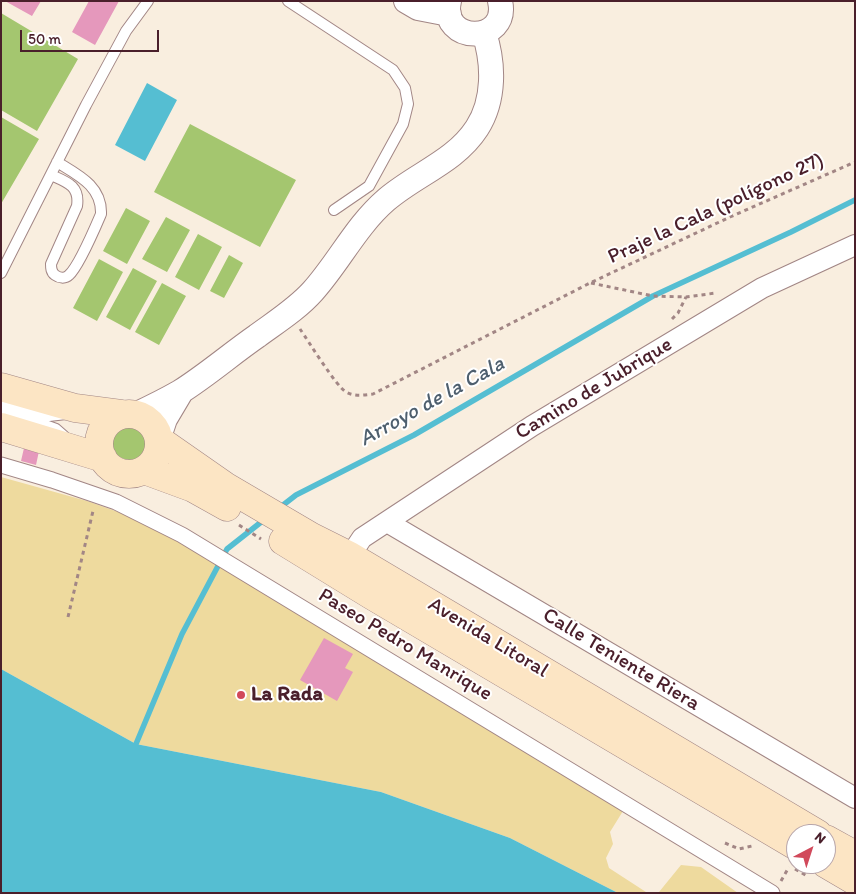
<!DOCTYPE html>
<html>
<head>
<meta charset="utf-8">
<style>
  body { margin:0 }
  #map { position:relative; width:856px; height:894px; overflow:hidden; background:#f9eedf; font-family:Itim,sans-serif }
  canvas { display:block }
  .frame { position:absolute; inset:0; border:2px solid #4a1f2b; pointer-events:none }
  .north { position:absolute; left:786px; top:824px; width:50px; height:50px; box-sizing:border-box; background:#fff; border:1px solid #b7a5aa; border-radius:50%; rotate:40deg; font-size:14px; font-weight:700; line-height:20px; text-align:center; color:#4a1f2b }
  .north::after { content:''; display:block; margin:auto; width:18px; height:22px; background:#d1495b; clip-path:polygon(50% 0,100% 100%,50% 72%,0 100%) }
  .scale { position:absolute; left:20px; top:30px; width:139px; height:22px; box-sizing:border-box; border:2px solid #4a1f2b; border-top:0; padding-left:6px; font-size:15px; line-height:18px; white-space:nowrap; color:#4a1f2b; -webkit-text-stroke:4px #fff; paint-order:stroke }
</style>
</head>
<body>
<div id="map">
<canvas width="856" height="894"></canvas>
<div class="frame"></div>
<div class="north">N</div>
<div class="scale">50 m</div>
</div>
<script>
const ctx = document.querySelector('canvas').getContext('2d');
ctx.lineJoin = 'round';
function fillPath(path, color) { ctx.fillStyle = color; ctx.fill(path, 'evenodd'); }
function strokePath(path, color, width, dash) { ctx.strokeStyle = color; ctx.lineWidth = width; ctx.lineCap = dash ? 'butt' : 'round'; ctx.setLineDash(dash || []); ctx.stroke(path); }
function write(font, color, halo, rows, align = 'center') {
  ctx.font = font + ' Itim,sans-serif'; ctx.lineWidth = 4; ctx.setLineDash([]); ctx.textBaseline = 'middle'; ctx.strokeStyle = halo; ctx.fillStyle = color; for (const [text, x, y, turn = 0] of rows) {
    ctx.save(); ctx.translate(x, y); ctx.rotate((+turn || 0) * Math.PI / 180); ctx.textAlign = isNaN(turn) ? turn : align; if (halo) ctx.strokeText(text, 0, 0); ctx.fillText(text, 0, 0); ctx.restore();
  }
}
fillPath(new Path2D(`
  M1 13 78 59 37 131 1 110Z
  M1 117 39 139 1 204Z
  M190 124 296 180 260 247 154 192Z
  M126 208 150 221 127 264 103 251Z
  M166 217 190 230 167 272 142 259Z
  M198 234 222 247 199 290 175 277Z
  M229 255 243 263 224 298 210 291Z
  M99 259 123 272 97 321 73 308Z
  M133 268 157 281 130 330 106 317Z
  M162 283 186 296 159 345 135 332Z
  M111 441a19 19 0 1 1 38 0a19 19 0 1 1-38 0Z`), '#a4c66f');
fillPath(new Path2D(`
  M1 477 87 501 121 513 179 542 261 591 623 811 610 832 613 844 606 858 609 868 646 892H659L681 865 701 867 738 893H618L510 838 381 792 136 744 1 669Z`), '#eeda9e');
fillPath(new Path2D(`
  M147 83 177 100 145 161 115 145Z
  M1 669 136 744 381 792 510 838 618 893H1Z`), '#55bed2');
strokePath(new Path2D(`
  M278 509 296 495 414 435 653 296 791 232 855 200
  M136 744 182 634 227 549 265 519`), '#55bed2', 5.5);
fillPath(new Path2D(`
  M5 1H41L32 16Z
  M89 1H119L95 45 72 32Z
  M24 448 39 451 36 465 21 461Z
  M324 638 353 654 345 668 353 672 337 701 300 680Z`), '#e598bc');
const service = new Path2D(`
  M288 1 393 70 405 88 408 104 403 124 369 186 334 210
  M51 175C67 182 80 186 77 206L51 264C51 268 51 272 55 275 59 278 65 279 69 275 79 266 95 228 101 214 102 186 78 175 57 162
  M1 273 86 105 126 31 148 1
  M1 403 49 416 66 414
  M1 413 45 425 56 429 64 436 65 440`);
const pedestrian = new Path2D(`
  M1 465 52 480 116 502 182 535 772 893`);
const minor = new Path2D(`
  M387 522 855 798
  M350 556 362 538 532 426 762 288 855 245`);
const tertiary = new Path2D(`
  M406 1 418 8 449 14
  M449 1C439 44 510 45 500 1
  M137 414C152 407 166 400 180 392 207 375 231 354 257 336 276 322 297 309 313 291 339 262 356 226 386 200 416 174 455 162 477 128 495 100 494 63 484 33
  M159 437 165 419 181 392`);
const secondary = new Path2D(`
  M1 387 75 408 121 414
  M99 444a30 30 0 1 1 60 0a30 30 0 1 1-60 0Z
  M1 427 103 458
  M159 440 225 486 312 537 350 556 818 834
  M144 470 193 488 227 507
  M283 541 371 595 796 846
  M826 839 855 855
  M826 864 855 881`);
strokePath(service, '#a28685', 12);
strokePath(pedestrian, '#a28685', 17);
strokePath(minor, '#a28685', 22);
strokePath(tertiary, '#a28685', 26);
strokePath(secondary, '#a28685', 29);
strokePath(new Path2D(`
  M591 283 653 296 686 297 716 293
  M672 319 678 313 686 297
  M300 329C309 342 336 386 346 392 355 397 364 395 373 394L590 283 730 217 855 162
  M239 525 261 539
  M68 617 93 511
  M725 843 739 849 752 846
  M795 869 807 876
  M781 881 789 867`), '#a28685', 3, [4, 4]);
strokePath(service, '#fff', 10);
strokePath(pedestrian, '#fff', 15);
strokePath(minor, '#fff', 20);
strokePath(tertiary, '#fff', 24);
strokePath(secondary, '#fce5c4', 28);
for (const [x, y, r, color] of [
  [241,695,5,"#d1495b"]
]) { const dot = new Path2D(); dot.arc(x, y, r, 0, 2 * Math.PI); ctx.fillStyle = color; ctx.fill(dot); strokePath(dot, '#fff', 2); }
write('21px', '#4a1f2b', '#fff', [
  ["Praje la Cala (polígono 27)",716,209,-25],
  ["Camino de Jubrique",594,389,-31],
  ["Avenida Litoral",488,638,31],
  ["Paseo Pedro Manrique",405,645,31],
  ["Calle Teniente Riera",621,660,31]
]);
write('bold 21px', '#4a1f2b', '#fff', [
  ["La Rada",251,695]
], 'left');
write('italic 22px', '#4e5f6e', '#fff', [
  ["Arroyo de la Cala",432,402,-29]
]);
</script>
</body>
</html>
